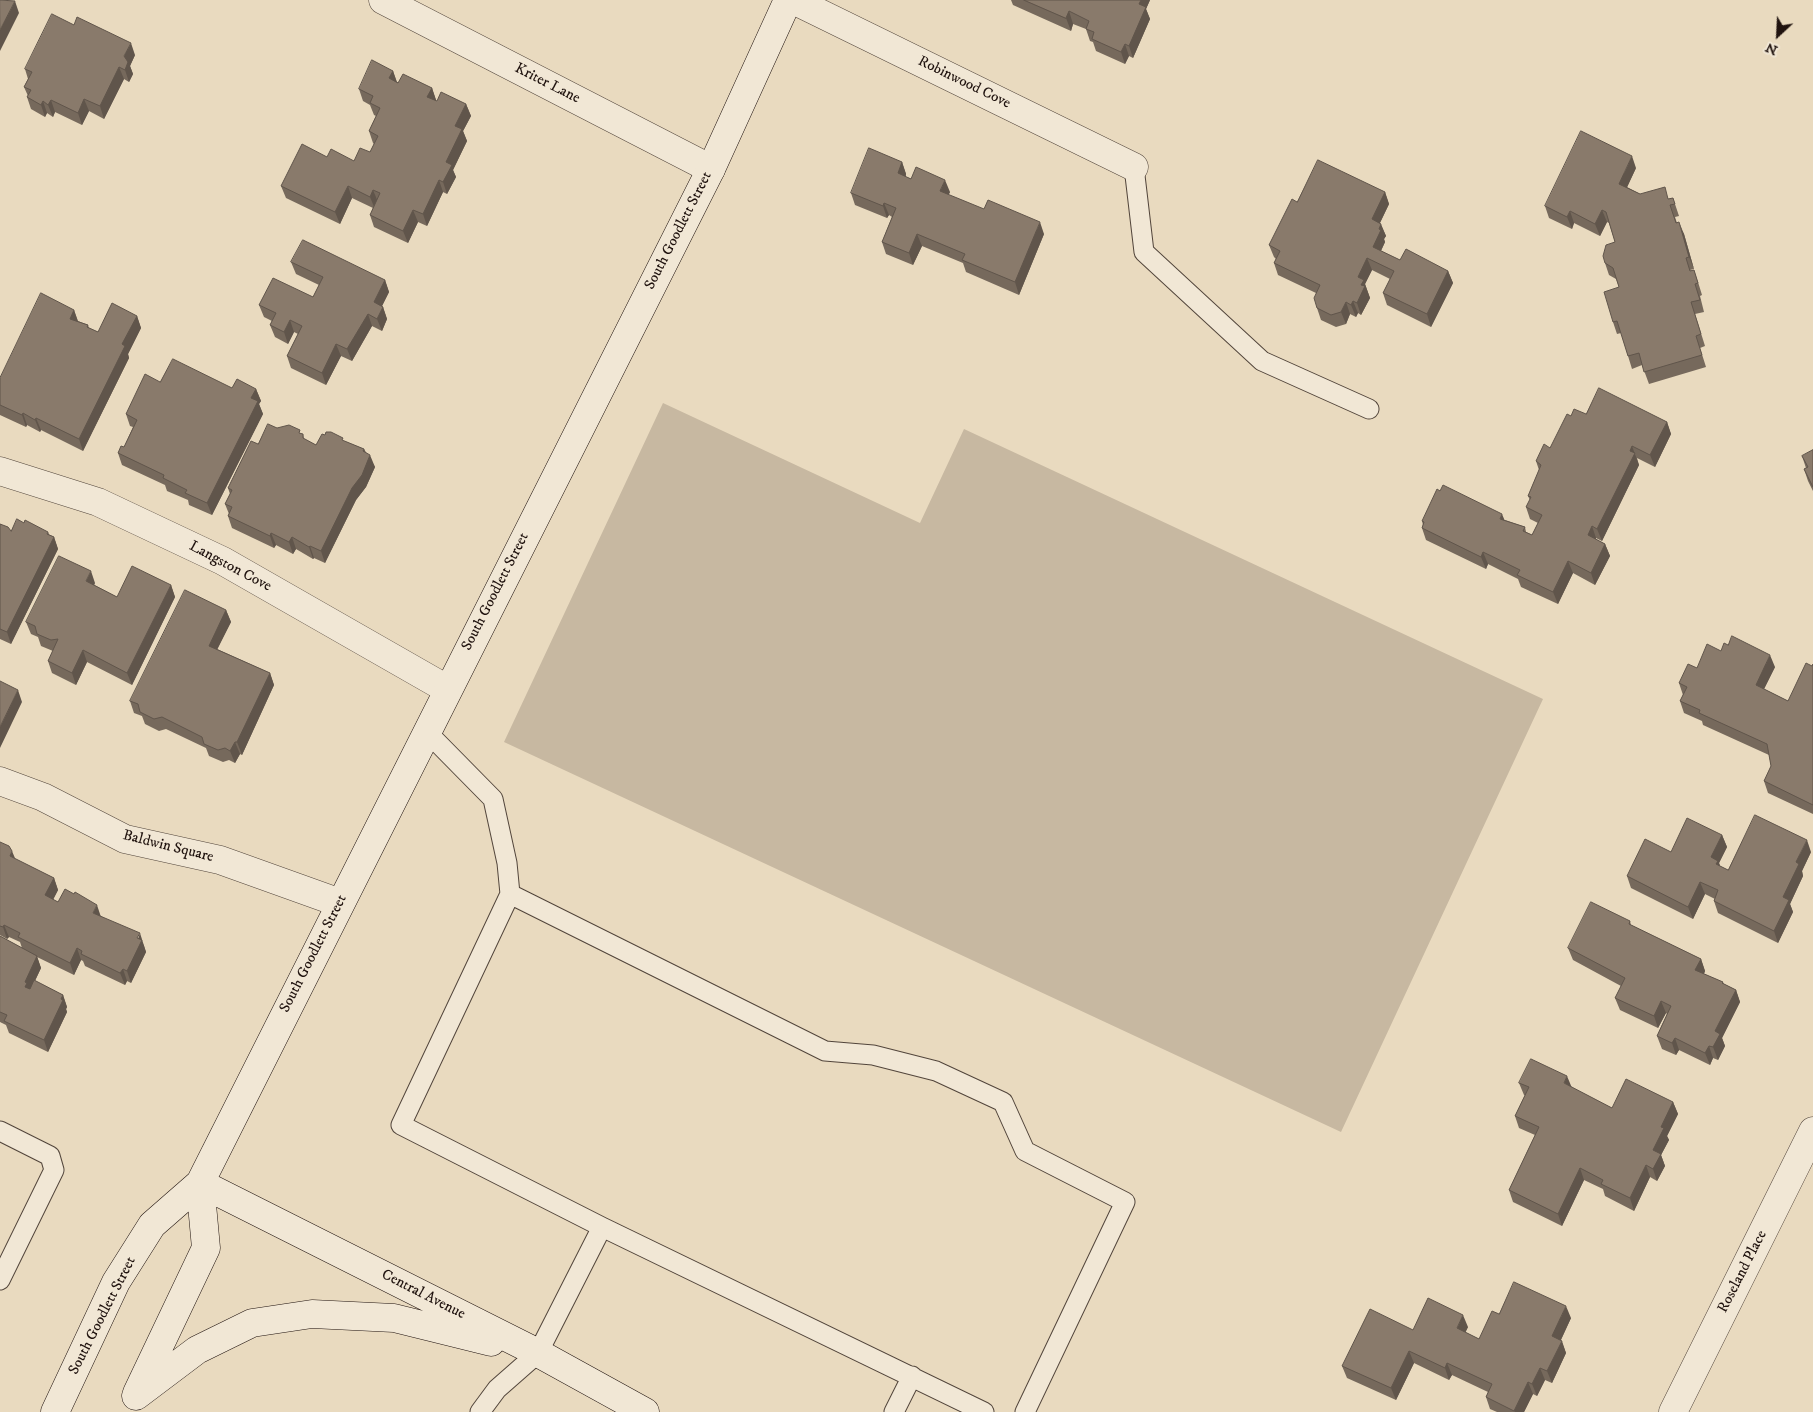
<!DOCTYPE html>
<html>
<head>
<meta charset="utf-8">
<style>
  body { margin:0 }
  #map { position:relative; width:1813px; height:1412px; overflow:hidden; background:#e9dabf; font-family:"IM FELL DW Pica",serif }
  canvas { display:block }
  .north { position:absolute; left:1753px; top:10px; width:50px; height:50px; -webkit-text-stroke:4px #f1e7d5; paint-order:stroke; rotate:205deg; font-size:14px; font-weight:700; line-height:20px; text-align:center; color:#20130f }
  .north::after { content:''; display:block; margin:auto; width:18px; height:22px; background:#20130f; clip-path:polygon(50% 0,100% 100%,50% 72%,0 100%) }
</style>
</head>
<body>
<div id="map">
<canvas width="1813" height="1412"></canvas>
<div class="north">N</div>
</div>
<script>
const ctx = document.querySelector('canvas').getContext('2d');
ctx.lineJoin = 'round';
function fillPath(path, color) { ctx.fillStyle = color; ctx.fill(path, 'evenodd'); }
function strokePath(path, color, width, dash) { ctx.strokeStyle = color; ctx.lineWidth = width; ctx.lineCap = dash ? 'butt' : 'round'; ctx.setLineDash(dash || []); ctx.stroke(path); }
function write(font, color, halo, rows, align = 'center') {
  ctx.font = font + ' "IM FELL DW Pica",serif'; ctx.lineWidth = 4.5; ctx.setLineDash([]); ctx.textBaseline = 'middle'; ctx.strokeStyle = halo; ctx.fillStyle = color; for (const [text, x, y, turn = 0] of rows) {
    ctx.save(); ctx.translate(x, y); ctx.rotate((+turn || 0) * Math.PI / 180); ctx.textAlign = isNaN(turn) ? turn : align; if (halo) ctx.strokeText(text, 0, 0); ctx.fillText(text, 0, 0); ctx.restore();
  }
}
fillPath(new Path2D(`
  M663 403 920 523 964 429 1543 699 1341 1132 504 742Z`), '#c7b8a1');
const lane = new Path2D(`
  M1134 167 1144 252 1262 361 1369 409
  M426 731 493 799 507 863 510 894 401 1125 602 1227 984 1412
  M510 894 825 1051 873 1055 936 1071 1003 1102 1025 1151 1125 1202 1025 1412
  M0 1131 50 1156 54 1170 0 1280
  M480 1412 497 1389 538 1353 602 1227
  M894 1412 912 1376`);
const street = new Path2D(`
  M383 0 711 169
  M793 0 1134 167
  M0 471 98 502 223 561 447 689
  M0 781 43 797 125 839 220 860 340 903
  M1673 1412 1813 1131`);
const secondary = new Path2D(`
  M200 1183 538 1353 645 1412
  M137 1393 206 1248 200 1183
  M136 1396 197 1350 252 1323 312 1314 394 1318 491 1342
  M55 1412 116 1282 152 1225 200 1183 711 169 788 0`);
strokePath(lane, '#52453b', 21);
strokePath(street, '#52453b', 29);
strokePath(secondary, '#20130f', 29);
strokePath(lane, '#f1e7d5', 19);
strokePath(street, '#f1e7d5', 28);
strokePath(secondary, '#f1e7d5', 28);
fillPath(new Path2D(`
  M1011 0H1150L1146 9 1150 19 1133 58 1129 56 1125 64 1096 51 1093 42 1090 41 1086 29 1073 24 1071 31 1013 5Z
  M135 55 130 66 133 74 129 82 124 79 104 119 89 111 82 125 55 112 53 117 47 113 45 117 31 109 27 97 28 96 24 87 28 79 25 69Z
  M393 71 397 82 432 88 436 100V101L466 104 471 116 463 131 467 141 453 170 456 177 447 194 443 192 427 226 418 222 408 243 374 227 370 215 373 208 352 198 340 224 286 198 281 186 327 157 354 161 370 152 374 144 373 143 369 131 376 116 374 115 370 105 363 101 359 89Z
  M902 162 906 174V177L950 192 948 195 1044 234 1019 295 966 272 963 263 922 246 913 265 886 254 882 242 892 217 889 215 887 218 855 205 851 193Z
  M1636 168 1627 187 1640 194 1669 199 1673 198 1679 216 1675 217 1677 223 1684 234 1694 269 1690 270 1691 271 1694 270 1698 282 1702 295 1700 296 1704 312 1695 314 1705 346 1700 348 1706 367 1649 384 1642 365 1632 369 1621 333 1617 334 1613 322 1619 287 1616 279 1609 275 1605 263 1615 242 1609 223 1607 222 1600 236 1574 223 1572 229 1549 218 1545 206Z
  M1385 192 1389 204 1380 223 1386 236 1384 239 1385 242 1381 251 1400 260 1448 271 1453 283 1431 327 1387 305 1383 293 1390 279 1372 270 1365 284 1370 298 1361 315 1358 313 1356 317 1350 314 1346 324 1336 327 1321 320 1317 308 1316 293 1278 275 1274 263 1276 259 1274 257 1269 245 1297 202Z
  M291 262 385 280 389 292 382 306 383 307 387 319 382 331 372 326 352 361 341 356 326 385 291 368 287 356 298 334 294 332 288 344 275 337 270 325 272 321 264 317 259 305 313 297 319 285 296 274Z
  M74 310 78 321 88 325 89 328 98 332 137 316 141 328 128 354 129 358 83 451 41 430 40 432 27 425 26 427 0 415V378Z
  M160 382 232 388 256 389 261 401 259 404 263 414 212 515 189 505 188 500 167 491 165 485 122 465 118 453 124 447 133 427 130 426 126 414Z
  M1586 414 1667 422 1671 434 1655 467 1637 458 1639 465 1602 541 1596 538V539L1605 544 1610 556 1595 585 1573 573 1558 604 1521 587 1518 579 1488 564 1486 569 1426 540 1422 528 1423 525 1422 521 1505 520 1525 527 1526 532 1532 535 1538 523 1530 519 1526 507 1530 500 1528 496 1539 470 1536 461 1550 448 1571 416Z
  M277 428 301 434H303L304 439 316 445 344 441 364 449 375 467 366 487 356 500 325 563 314 558 313 559 296 549 293 554 276 545 274 548 232 528 228 516 229 514 225 504 230 494 228 488 258 444Z
  M1813 450V491L1808 481 1804 469 1806 468 1802 456Z
  M0 524 11 531 50 535 54 537 58 549 11 644 0 639Z
  M95 583 94 585 117 597 171 585 175 597 132 685 87 662 76 685 52 673 48 661 53 651 41 646 38 637 31 634 26 622Z
  M226 610 231 622 217 649 270 673 274 685 242 755 240 754 235 763 229 760 223 762 209 756 206 748 166 729 159 731 145 724 142 716 134 713 130 701Z
  M1721 651 1775 667 1764 689 1788 701 1813 664V814L1768 793 1764 781 1771 766 1769 755 1703 725 1702 721 1684 713 1680 701 1683 695 1679 683 1697 668Z
  M1722 835 1727 847 1719 863 1720 866 1728 870 1811 852 1802 871 1803 876 1790 904 1793 912 1778 943 1718 913 1714 901 1715 899 1705 894 1693 919 1631 888 1627 876Z
  M0 842 15 859 54 878 58 890 53 900 58 902 101 916 144 945V946L146 952 131 983 127 981 125 985 85 966 83 961 81 960 74 975 37 957 41 968 35 981 63 995 67 1007 66 1009 67 1012 48 1052 9 1033 6 1025 0 1022V936L22 948 20 942 9 937 7 939 0 935Z
  M1630 921 1631 925 1701 959 1705 971 1704 974 1723 982 1724 984 1736 990 1740 1002 1722 1038 1725 1046 1718 1060 1713 1058 1710 1065 1679 1050 1676 1055 1662 1049 1657 1036 1667 1014 1666 1013 1658 1028 1620 1010 1615 998 1621 986 1573 960 1568 948Z
  M1519 1083 1571 1087 1612 1108 1673 1102 1678 1114 1667 1136 1669 1140 1661 1155 1665 1166 1657 1181 1650 1177 1634 1211 1605 1196 1603 1189 1584 1180 1562 1226 1513 1202 1509 1190 1535 1135 1519 1128 1515 1116 1525 1095H1524Z
  M1499 1314 1571 1318 1561 1340 1566 1353 1552 1383 1545 1380 1537 1396 1533 1394 1524 1412H1497L1490 1409 1486 1397 1488 1392 1452 1375 1449 1380 1414 1363 1396 1400 1347 1378 1342 1366 1413 1330 1468 1327 1465 1332 1479 1339Z`), '#76695c');
fillPath(new Path2D(`
  M1141 0H1150L1146 9 1150 19 1133 58 1129 46 1139 4Z
  M15 1 19 13 0 51V30Z
  M1069 11 1073 24 1071 31 1066 18Z
  M131 43 135 55 130 66 133 74 129 82 125 70 124 56Z
  M1125 44 1129 56 1125 64 1121 52Z
  M119 67 124 79 104 119 100 106Z
  M393 71 397 83 389 78Z
  M432 88 436 100 431 109 427 97Z
  M84 99 89 111 82 125 78 113Z
  M51 100 55 112 53 117 48 105Z
  M43 101 47 113 45 117 41 105Z
  M466 104 471 116 463 131 467 141 453 170 456 177 447 194 443 182 446 162 455 126Z
  M1632 156 1636 168 1623 196 1619 184Z
  M902 162 906 174 902 185 898 173Z
  M439 180 443 192 427 226 423 214Z
  M945 180 950 192 945 203 940 191Z
  M348 186 352 198 340 224 335 212Z
  M373 190 378 202 375 209 370 197Z
  M1385 192 1389 204 1376 231 1372 219Z
  M884 203 889 215 887 218 883 206Z
  M413 210 418 222 408 243 403 231Z
  M1602 210 1607 222 1600 236 1595 224Z
  M1570 211 1574 223 1572 229 1567 217Z
  M1040 222 1044 234 1019 295 1015 282Z
  M1679 222 1684 234 1694 269 1689 257Z
  M1381 224 1386 236 1384 239 1385 242 1377 259 1373 247Z
  M917 234 922 246 913 265 909 253Z
  M1367 258 1372 270 1365 284 1370 298 1361 315 1357 303 1358 277Z
  M1448 271 1453 283 1431 327 1427 314Z
  M385 280 389 292 378 314 374 302Z
  M1353 301 1358 313 1356 317 1351 305Z
  M1346 302 1350 314 1346 324 1341 312Z
  M383 307 387 319 382 331 377 319Z
  M74 310 78 322 70 319Z
  M368 314 372 326 352 361 347 349Z
  M137 316 141 328 128 354 129 358 83 451 79 439 122 344Z
  M290 320 294 332 288 344 284 332Z
  M336 344 341 356 326 385 322 373Z
  M256 389 261 401 259 404 263 414 212 515 207 503 251 398Z
  M23 413 27 425 26 427 22 415Z
  M36 418 41 430 40 432 35 420Z
  M1667 422 1671 434 1655 467 1650 455Z
  M1632 446 1639 465 1602 541 1597 529Z
  M364 449 368 459 370 455 375 467 366 487 356 500 325 563 321 551Z
  M1502 514 1507 526 1500 519Z
  M1592 526 1596 538 1592 547 1588 535Z
  M48 532 52 541 54 537 58 549 11 644 7 632Z
  M271 533 276 545 274 548 270 536Z
  M292 537 296 549 293 554 289 542Z
  M1605 544 1610 556 1595 585 1591 573Z
  M310 546 314 558 313 559 309 547Z
  M1483 552 1488 564 1486 569 1481 557Z
  M1568 561 1573 573 1558 604 1553 592Z
  M91 571 95 583 90 594 86 581Z
  M171 585 175 597 132 685 127 673Z
  M226 610 231 622 213 658 209 646Z
  M83 650 87 662 76 685 72 673Z
  M1770 655 1775 667 1760 697 1756 685Z
  M270 673 274 685 242 755 237 742Z
  M18 690 22 702 0 748V727Z
  M235 742 240 754 235 763 230 751Z
  M1722 835 1727 847 1719 863 1723 873 1711 857Z
  M1807 840 1811 852 1802 871 1803 876 1790 904 1793 912 1778 943 1774 931 1783 897 1796 862Z
  M12 851 17 863 10 856Z
  M54 878 58 890 49 907 45 895Z
  M1700 882 1705 894 1693 919 1688 907Z
  M97 905 101 917 93 913Z
  M4 925 9 937 7 939 3 927Z
  M140 933 146 952 131 983 127 971Z
  M77 948 81 960 74 975 70 963Z
  M37 956 41 968 30 991 25 987V982Z
  M1701 959 1705 971 1700 982 1695 970Z
  M123 969 127 981 125 985 120 973Z
  M1736 990 1740 1002 1722 1038 1725 1046 1718 1060 1713 1047 1715 1031Z
  M63 995 67 1007 66 1009 67 1012 48 1052 44 1040Z
  M1661 1001 1666 1013 1658 1028 1654 1016Z
  M1675 1038 1679 1050 1676 1055 1672 1043Z
  M1709 1046 1713 1058 1710 1065 1705 1053Z
  M1567 1076 1572 1088 1564 1083Z
  M1673 1102 1678 1114 1667 1136 1669 1140 1661 1155 1665 1166 1657 1181 1653 1169V1150L1661 1127Z
  M1646 1165 1650 1177 1634 1211 1630 1198Z
  M1580 1168 1584 1180 1562 1226 1558 1214Z
  M1566 1306 1571 1318 1557 1348 1552 1336Z
  M1463 1315 1468 1327 1462 1340 1457 1328Z
  M1562 1341 1566 1353 1552 1383 1547 1371Z
  M1409 1351 1414 1363 1396 1400 1391 1388Z
  M1447 1363 1452 1375 1449 1380 1445 1368Z
  M1540 1368 1545 1380 1537 1396 1532 1384Z
  M1528 1382 1533 1394 1524 1412H1515L1514 1411Z`), '#60554b');
const building = new Path2D(`
  M0 0 15 1 0 30Z
  M1024 0H1141L1139 4 1146 7 1129 46 1125 44 1121 52 1092 39 1094 32 1086 29 1089 21 1069 11 1066 18Z
  M52 14 74 25 77 17 131 43 124 56 128 62 125 70 119 67 100 106 84 99 78 113 51 100 48 105 43 101 41 105 27 97 31 90 24 87 32 72 25 69Z
  M372 60 393 71 389 78 398 83 403 74 432 88 427 97 437 101 441 92 466 104 455 126 462 129 446 162 452 165 443 182 439 180 423 214 413 210 403 231 370 215 380 193 373 190 370 197 348 186 335 212 281 186 302 144 327 157 331 149 354 161 360 148 370 152 378 136 369 131 380 108 370 103 373 96 359 89Z
  M1581 131 1632 156 1619 184 1640 194 1665 187 1668 199 1673 198 1675 204 1670 205 1676 223 1679 222 1689 257 1686 258 1690 271 1694 270 1698 283 1695 284 1700 300 1691 302 1701 334 1696 336 1702 355 1644 372 1639 353 1628 356 1617 321 1613 322 1604 292 1619 287 1613 268 1605 263 1603 256 1606 245 1615 242 1606 212 1602 210 1595 224 1570 211 1567 217 1545 206Z
  M869 148 902 162 898 173 911 179 916 167 945 180 940 191 984 209 988 200 1040 222 1015 282 962 260 965 254 917 234 909 253 882 242 896 208 884 203 883 206 851 193Z
  M1318 160 1385 192 1372 219 1381 224 1379 229 1381 230 1373 247 1400 260 1406 249 1448 271 1427 314 1383 293 1394 271 1367 258 1358 277 1364 280 1361 285 1365 286 1357 303 1353 301 1351 305 1346 302 1341 312 1331 315 1317 308 1314 298 1320 285 1274 263 1280 251 1269 245 1292 199 1297 202Z
  M303 240 385 280 374 302 383 307 377 319 368 314 347 349 336 344 322 373 287 356 302 326 290 320 284 332 270 325 276 313 259 305 273 278 313 297 323 277 291 262Z
  M41 293 74 310 70 319 88 325 87 327 98 332 112 303 137 316 122 344 125 346 79 439 36 418 35 420 23 413 22 415 0 405V378Z
  M173 359 232 388 237 379 256 389 251 398 258 401 207 503 185 493 187 490 163 478 164 475 118 453 121 446 124 447 137 420 126 414 145 374 160 382Z
  M1599 388 1667 422 1650 455 1632 446 1630 451 1635 453 1597 529 1592 526 1588 535 1605 544 1591 573 1568 561 1553 592 1517 575 1520 570 1483 552 1481 557 1422 528 1424 522 1422 521 1437 489 1440 491 1443 485 1502 514 1500 519 1525 527 1523 531 1532 535 1542 515 1526 507 1531 497 1528 496 1541 465 1536 461 1544 444 1550 448 1567 414 1571 416 1574 409 1586 414Z
  M268 424 277 428 289 425 300 430 299 433 303 434V438L316 445 322 434 325 435 326 432H331L343 438 342 440 364 449 363 451 370 455 362 475 352 488 321 551 310 546 309 547 292 537 289 542 271 533 270 536 228 516 232 507 225 504 232 490 228 488 251 441 258 444Z
  M1813 450V487L1804 469 1808 467 1802 456Z
  M17 519 24 523 25 520 48 532 47 534 54 537 7 632 0 629V524L8 527 11 531Z
  M59 556 91 571 86 581 117 597 132 566 171 585 127 673 83 650 72 673 48 661 58 639 51 640 37 634 35 626 26 622Z
  M185 590 226 610 209 646 270 673 237 742H235L230 751 225 748 218 750 204 744 202 737 162 717 154 719 140 712 138 704 130 701Z
  M1732 636 1770 655 1756 685 1788 701 1806 663 1812 666 1813 664V805L1764 781 1771 766 1767 744 1699 713 1700 710 1680 701 1687 687 1679 683 1688 664 1697 668 1707 644 1721 651 1724 643 1728 645Z
  M0 681 18 690 0 727Z
  M1755 815 1807 840 1796 862 1799 864 1783 897 1789 900 1774 931 1714 901 1718 890 1700 882 1688 907 1627 876 1645 839 1671 852 1687 818 1722 835 1711 857 1718 861 1716 864 1728 870Z
  M0 842 9 846 12 851 10 856 54 878 45 895 58 902 65 889 74 894 75 892 97 905 93 913 140 933 137 938 142 940 127 971 123 969 120 973 81 954 82 951 77 948 70 963 18 937 20 933 4 925 3 927 0 926Z
  M1591 902 1630 921 1629 924 1701 959 1695 970 1723 982 1722 983 1736 990 1715 1031 1720 1034 1713 1047 1709 1046 1705 1053 1675 1038 1672 1043 1657 1036 1671 1006 1661 1001 1654 1016 1615 998 1625 978 1568 948Z
  M0 936 37 956 25 982 27 983 25 987 30 989 34 980 63 995 61 999 63 1000 44 1040 4 1021 7 1015 0 1012Z
  M1531 1059 1567 1076 1564 1083 1612 1108 1626 1079 1673 1102 1661 1127 1664 1128 1653 1150 1661 1154 1653 1169 1646 1165 1630 1198 1601 1184 1603 1180 1580 1168 1558 1214 1509 1190 1539 1127 1515 1116 1529 1087 1519 1083Z
  M1514 1282 1566 1306 1552 1336 1562 1341 1547 1371 1540 1368 1532 1384 1528 1382 1514 1411 1486 1397 1492 1384 1447 1363 1445 1368 1409 1351 1391 1388 1342 1366 1370 1309 1413 1330 1428 1298 1463 1315 1457 1328 1479 1339 1492 1311 1499 1314Z`);
fillPath(building, '#897a6b');
strokePath(building, '#60554b', 1);
write('15px', '#20130f', '#f1e7d5', [
  ["Robinwood Cove",964,83,26],
  ["Kriter Lane",547,84,27],
  ["South Goodlett Street",679,231,-63],
  ["Langston Cove",230,567,28],
  ["South Goodlett Street",496,592,-63],
  ["Baldwin Square",168,847,14],
  ["South Goodlett Street",314,954,-63],
  ["Roseland Place",1743,1272,-63],
  ["Central Avenue",423,1295,27],
  ["South Goodlett Street",103,1316,-63]
]);
</script>
</body>
</html>
